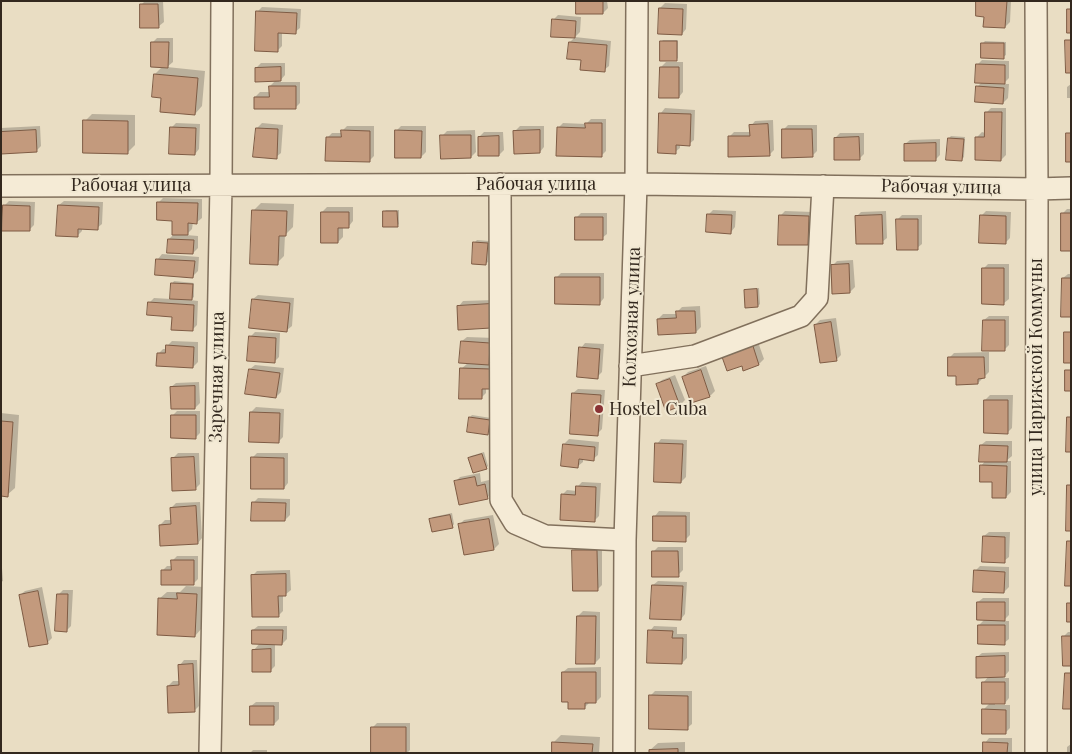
<!DOCTYPE html>
<html>
<head>
<meta charset="utf-8">
<style>
  body { margin:0 }
  #map { position:relative; width:1072px; height:754px; overflow:hidden; background:#e9ddc3; font-family:"Playfair Display",serif }
  canvas { display:block }
  .frame { position:absolute; inset:0; border:2px solid #33281e; pointer-events:none }
</style>
</head>
<body>
<div id="map">
<canvas width="1072" height="754"></canvas>
<div class="frame"></div>
</div>
<script>
const ctx = document.querySelector('canvas').getContext('2d');
ctx.lineJoin = 'round';
function fillPath(path, color) { ctx.fillStyle = color; ctx.fill(path, 'evenodd'); }
function strokePath(path, color, width, dash) { ctx.strokeStyle = color; ctx.lineWidth = width; ctx.lineCap = dash ? 'butt' : 'round'; ctx.setLineDash(dash || []); ctx.stroke(path); }
function write(font, color, halo, rows, align = 'center') {
  ctx.font = font + ' "Playfair Display",serif'; ctx.lineWidth = 4; ctx.setLineDash([]); ctx.textBaseline = 'middle'; ctx.strokeStyle = halo; ctx.fillStyle = color; for (const [text, x, y, turn = 0] of rows) {
    ctx.save(); ctx.translate(x, y); ctx.rotate((+turn || 0) * Math.PI / 180); ctx.textAlign = isNaN(turn) ? turn : align; if (halo) ctx.strokeText(text, 0, 0); ctx.fillText(text, 0, 0); ctx.restore();
  }
}
fillPath(new Path2D(`
  M145 1H163L164 22 159 26 141 5Z
  M577 1H607L608 8 603 13Z
  M977 1H1011L1010 22 1005 27 985 15Z
  M665 3 687 4 686 29 682 34 660 8Z
  M262 7 301 9 300 28 295 32H282V46L277 51 257 12Z
  M558 15 581 17 580 32 575 37 553 20Z
  M575 37 611 41 609 66 604 70 582 59 570 42Z
  M157 38H173V62L167 67 205 71 202 106 195 114 162 97 155 74 163 66 152 43Z
  M663 40H678V58L676 60 661 42Z
  M985 41 1006 42V55L1003 57 983 43Z
  M982 60 1009 61V78L1003 84H1009L1008 98 1003 103 977 87 982 82 977 65Z
  M666 62H683V92L679 97 661 67Z
  M261 63H285V75L279 82H300V103L295 108 255 97 260 92H270V86L276 80 256 68Z
  M1071 84V98H1067V87Z
  M665 108 695 110 694 140 689 144H680V148L675 152 661 113Z
  M991 108H1006V155L1001 160 977 137 982 132 985 133 986 113Z
  M92 114 135 115V145L127 153 85 121Z
  M591 119H606V151L601 156 558 128 563 123 586 124Z
  M773 120 774 150 769 155 729 137 734 132H751V126L755 121Z
  M176 123 200 124 199 149 195 154 171 128Z
  M262 123 283 125 281 153 276 157 257 128Z
  M788 125H817V151L812 156 783 130Z
  M40 126 41 146 36 151 1 153V128Z
  M347 126H374V156L369 161 327 138 332 133H342V131Z
  M401 126H426V152L421 157 396 131Z
  M520 126H544V147L540 152 515 131Z
  M475 130 476 152 471 157 442 136 447 131Z
  M484 132H503L504 150 499 155 479 137Z
  M840 133H864V154L859 159 835 138Z
  M951 136 965 137 964 157 962 159 949 138Z
  M940 139V155L935 160 905 144 910 140Z
  M163 198 202 199V218L197 222H193L192 229 186 235 198 236V248L193 253 169 239 175 233 173 220 158 203Z
  M9 201 35 202 34 225 29 230 4 206Z
  M64 201 103 202 102 224 97 228H82V231L77 236 59 205Z
  M261 203 294 204 293 227 285 235 284 256 277 263 253 211Z
  M327 207H353V221L349 226H343V237L338 242 322 212Z
  M1067 209H1071V250L1062 214Z
  M386 210H399V224L397 226 384 212Z
  M713 210 736 211 735 227 731 232 708 215Z
  M785 211 813 212 812 239 807 244 780 216Z
  M886 211 887 238 882 242 857 216 861 212Z
  M986 211 1011 212 1010 238 1005 243 981 216Z
  M581 213H607V234L602 238 576 218Z
  M902 215H922V244L917 248 898 219Z
  M477 240 489 241 488 262 485 264 475 242Z
  M162 254 199 257 198 271 193 276 158 259Z
  M853 260 855 287 850 292 832 266 837 261Z
  M988 264H1009V299L1004 303 983 269Z
  M561 273H604V298L600 303 556 278Z
  M1068 274H1071V316L1063 278Z
  M174 281 194 283V297L190 300 198 301 197 325 192 330 173 316 149 303 154 298 171 299 172 284Z
  M759 288 760 304 758 306 745 291 747 289Z
  M258 295 294 298 292 326 287 330 253 299Z
  M494 300 495 322 459 306 463 301Z
  M700 306 701 327 696 332 658 319 663 314H677V312L682 307Z
  M989 316H1009V345L1004 350 984 320Z
  M836 318 841 355 836 360 815 325 820 320Z
  M255 332 280 333 279 357 274 362 250 337Z
  M467 337 495 338 493 359 488 365H496L486 388V393L481 398 461 369 468 363 462 341Z
  M757 339 764 359 759 364 744 369 743 364 728 369Z
  M172 341 198 342V362L193 367 158 354 163 349H167V346Z
  M585 343 604 344 602 372 597 377 581 348Z
  M989 352V372L978 383 957 375 949 358 954 353Z
  M255 365 284 368 281 392 276 397 250 369Z
  M706 366 715 391 710 396 692 402 683 377 688 372Z
  M675 375 685 400 680 405 666 410 657 385 662 380Z
  M199 382 200 403 195 408 171 387 176 383Z
  M578 389 605 390 602 429 597 434 573 393Z
  M990 395H1013L1012 428 1008 432 985 400Z
  M256 407 284 409 283 437 278 442 251 412Z
  M177 411H200V433L195 438 172 416Z
  M1 413 19 415 15 488 7 495H1Z
  M472 415 491 418 489 431 487 433 468 430 470 417Z
  M569 439 599 442 598 455 593 459 583 458V462L578 466 564 444Z
  M661 439 687 440 686 477 681 482 657 444Z
  M986 441H1012V456L1006 461H1011V492L1006 497 981 466 986 460 981 445Z
  M484 452 488 466 486 468 469 458 471 456Z
  M178 453H199L200 484 195 489 173 458Z
  M257 453H288V483L284 488 252 458Z
  M480 473 481 482 489 480 492 493 487 498 455 482 460 477Z
  M582 482 601 483 599 516 594 521 562 495 567 490 577 491V487Z
  M258 498 290 499V515L285 520 253 503Z
  M200 502 202 538 198 543 160 525 165 520H172L171 508 176 503Z
  M659 511 690 512V535L685 540 655 516Z
  M452 513 454 524 452 527 431 519 433 517Z
  M493 515 499 544 494 549 465 554 459 525 464 520Z
  M989 532H1010L1009 557 1004 561 984 536Z
  M602 545V585L597 590 574 550 579 546Z
  M658 547H683V570L678 575 653 552Z
  M1 555 3 581 1 582Z
  M177 556H198V579L193 584 162 571 167 566H173L172 561Z
  M980 566 1009 567V587L1004 592 975 571Z
  M290 570 291 590 286 594 283 595V611L279 615 252 576 257 571Z
  M658 581 687 582 685 614 681 619 653 585Z
  M186 586 204 587 202 628 195 636 159 599 167 592H180Z
  M42 587 52 638 48 642 20 595 25 591Z
  M63 590H73L71 626 66 631 58 595Z
  M983 598H1009V615L1003 621H1009V639L1004 643 979 625 985 619 978 602Z
  M583 611 600 612V658L595 663 578 616Z
  M258 626H287V639L282 644H275V666L270 671 254 650 260 643 253 630Z
  M654 626 677 627V634H687V658L682 663 650 631Z
  M1068 632H1071V665L1063 637Z
  M1009 652V671L1003 678H1009V698L1005 703H995V705H1010V728L1005 733 983 710 990 703 983 683 989 676 977 657 982 653Z
  M184 660H197L199 706 194 711 168 686 173 681H180V665Z
  M601 667V697L596 702 589 703 584 708 563 672 568 668Z
  M655 691H692V724L687 728 650 696Z
  M256 702H279V719L274 724 251 706Z
  M377 723H410V750L407 753H372V728Z
  M561 735 600 737 599 753H553V743Z
  M989 738H1012V752L1011 753H984L985 743Z
  M685 742V753H650V750L658 743Z
  M1071 744V753H1067V747Z
  M253 750H267V753H250Z`), '#0003');
const building = new Path2D(`
  M576 1H603V14H576Z
  M976 1H1007L1005 28 983 27 984 17 976 16Z
  M140 4H158L159 28H140Z
  M659 8 683 9 682 35 658 34Z
  M1067 9H1071V33H1067Z
  M256 11 297 13 296 34 278 33V52L255 51Z
  M552 19 576 21 575 38 551 37Z
  M1065 40H1071V73H1066Z
  M660 41H677V61H660Z
  M151 42H169L168 68 151 67Z
  M569 42 607 45 605 72 580 70 581 60 567 59Z
  M981 43H1004V59L981 58Z
  M976 64 1005 65V84L975 83Z
  M281 67V81L255 82V68Z
  M660 67H679V98H659Z
  M154 74 198 78 195 115 160 112 161 98 152 97Z
  M269 86H296V109H254V97H269Z
  M976 86 1004 88 1003 104 975 102Z
  M985 112H1002L1001 161 975 160V137H984Z
  M659 113 691 114 690 146 676 145V154L658 153Z
  M83 120 128 121V154L83 153Z
  M585 123H602V157L556 156 557 127 585 128Z
  M768 124 770 156 728 157V136H750L749 125Z
  M170 127 196 128 195 155 169 154Z
  M256 128 278 129 277 159 253 157Z
  M782 129H812L813 157 782 158Z
  M36 130 37 152 1 154V132Z
  M341 130 370 131V162L325 161 326 137H341Z
  M395 130 422 131 421 158H395Z
  M540 130V153L514 154 513 131Z
  M1066 133H1071V162H1066Z
  M440 135H471V158L441 159Z
  M499 136V156H478V137Z
  M859 137 860 160H834V138Z
  M948 138 964 139 962 161 946 160Z
  M936 143V161H904V144Z
  M157 202 198 203 197 224 188 223V235H172V221L157 220Z
  M3 205 30 206V231H2Z
  M58 205 99 207 98 230 78 229V237L56 236Z
  M252 210 287 211 286 236H279L278 265 250 264Z
  M383 211H397L398 227H383Z
  M321 212H349V228H338V243H321Z
  M1061 213H1071V251H1061Z
  M707 214 732 215 731 234 706 232Z
  M779 215 809 216 808 245H778Z
  M882 215 883 244H856L855 216Z
  M980 215 1006 216V244L979 243Z
  M575 217H603V240H575Z
  M896 219H918V250H897Z
  M168 239 194 240 193 254 167 253Z
  M473 242 488 243 486 265 472 264Z
  M156 259 195 261 193 278 155 275Z
  M849 264 850 293 832 294 831 265Z
  M982 268H1004V305L982 304Z
  M555 277H600V305L555 304Z
  M1062 278H1071V317H1061Z
  M171 283 193 284 192 300 170 299Z
  M757 289 758 307 745 308 744 290Z
  M252 299 290 303 287 332 249 328Z
  M148 302 194 305 193 331 171 330 172 317 147 315Z
  M490 304 491 328 458 330 457 306Z
  M676 311H695L696 333 658 335 657 319 676 318Z
  M983 320H1005V351H982Z
  M831 322 837 361 820 363 814 325Z
  M1064 332H1071V363H1064Z
  M249 336 276 338 275 363 247 361Z
  M461 341 490 343 489 365 459 363Z
  M752 343 759 365 743 371 742 366 727 371 721 354Z
  M166 345 194 347 193 368 156 366 157 353H165Z
  M579 347 600 349 598 379 577 377Z
  M948 357H984L985 378 978 379V384L956 385V376H948Z
  M460 368 491 369V389H482V399H459Z
  M249 369 280 373 276 398 245 394Z
  M701 370 710 397 691 403 682 377Z
  M1065 370H1071V391H1065Z
  M670 379 680 406 666 412 656 384Z
  M195 386V409H171L170 387Z
  M572 393 601 395 598 436 570 434Z
  M984 400H1008V434L984 433Z
  M250 412 280 413 279 443 249 442Z
  M171 415H196V439L171 438Z
  M469 417 490 420 488 435 467 432Z
  M1067 417H1071V452H1066Z
  M1 421 13 422 8 497 1 496Z
  M655 443 683 444 681 483 654 482Z
  M563 444 595 447 594 461 579 459 578 468 561 466Z
  M980 445 1008 446 1007 462H979Z
  M482 454 487 469 473 473 468 458Z
  M194 457 196 490 172 491 171 458Z
  M251 457 284 458V489H251Z
  M980 465 1007 466 1006 498H992V482H980Z
  M475 477 477 486 485 484 488 499 459 505 454 481Z
  M1067 485H1071V531H1066Z
  M576 486 596 487 595 522 560 520 561 494 575 495Z
  M252 502 286 503 285 521H251Z
  M196 506 198 544 160 546 159 525 171 524 170 508Z
  M450 515 453 528 432 532 429 519Z
  M653 516H686V542L653 541Z
  M489 519 494 550 464 555 458 524Z
  M983 536 1005 537V563L982 562Z
  M1067 541H1071V586H1065Z
  M572 550H597L598 591H573Z
  M652 551H678L679 577H652Z
  M171 560H194V585H161V570H171Z
  M974 570 1005 572 1004 593 973 592Z
  M286 574V596H278L279 617H252L251 575Z
  M652 585 683 586 681 620 650 619Z
  M38 591 48 644 29 647 19 595Z
  M177 593 197 594 195 637 157 635 158 598 177 599Z
  M57 594H68L67 632 55 631Z
  M977 602H1005V621L977 620Z
  M1067 603H1071V622H1067Z
  M577 616H596L595 664H576Z
  M978 625H1005V645L978 644Z
  M252 630H283L282 645 252 644Z
  M648 630 673 631 672 638H683L682 664 647 663Z
  M1062 636H1071V666H1063Z
  M271 649V672H252V650Z
  M1005 656V677L976 678V657Z
  M193 664 195 712 168 713 167 686 179 685 178 665Z
  M562 672H596V703H585V709H568V702H562Z
  M1065 673H1071V709H1063Z
  M982 682H1005V704H982Z
  M649 695 688 696V730L649 729Z
  M250 706H274V725H250Z
  M982 709 1006 710V734H982Z
  M371 727H406V753H371Z
  M552 742 593 744 592 753H552Z
  M983 742 1008 743 1007 753H983Z
  M678 749V753H649V750Z`);
fillPath(building, '#c39a7d');
strokePath(building, '#7e5b44', 1);
const minor = new Path2D(`
  M500 184 501 500 515 523 545 536 625 540
  M1 186 636 184 1037 189 1071 188
  M630 366 695 356 801 316 817 298 823 186
  M210 753 221 185 222 1
  M624 753 625 540 636 184 637 1
  M1036 753 1037 189 1036 1`);
strokePath(minor, '#81705c', 24);
strokePath(minor, '#f5ebd6', 21);
for (const [x, y, r, color] of [
  [599,409,5,"#8a3234"]
]) { const dot = new Path2D(); dot.arc(x, y, r, 0, 2 * Math.PI); ctx.fillStyle = color; ctx.fill(dot); strokePath(dot, '#f1e8d2', 2); }
write('18px', '#33281e', '#f1e8d2', [
  ["Рабочая улица",536,184],
  ["Рабочая улица",131,185],
  ["Рабочая улица",941,187,1],
  ["Колхозная улица",632,317,-88],
  ["Заречная улица",217,377,-89],
  ["улица Парижской Коммуны",1036,377,-90]
]);
write('18px', '#33281e', '#f1e8d2', [
  ["Hostel Cuba",609,409]
], 'left');
</script>
</body>
</html>
